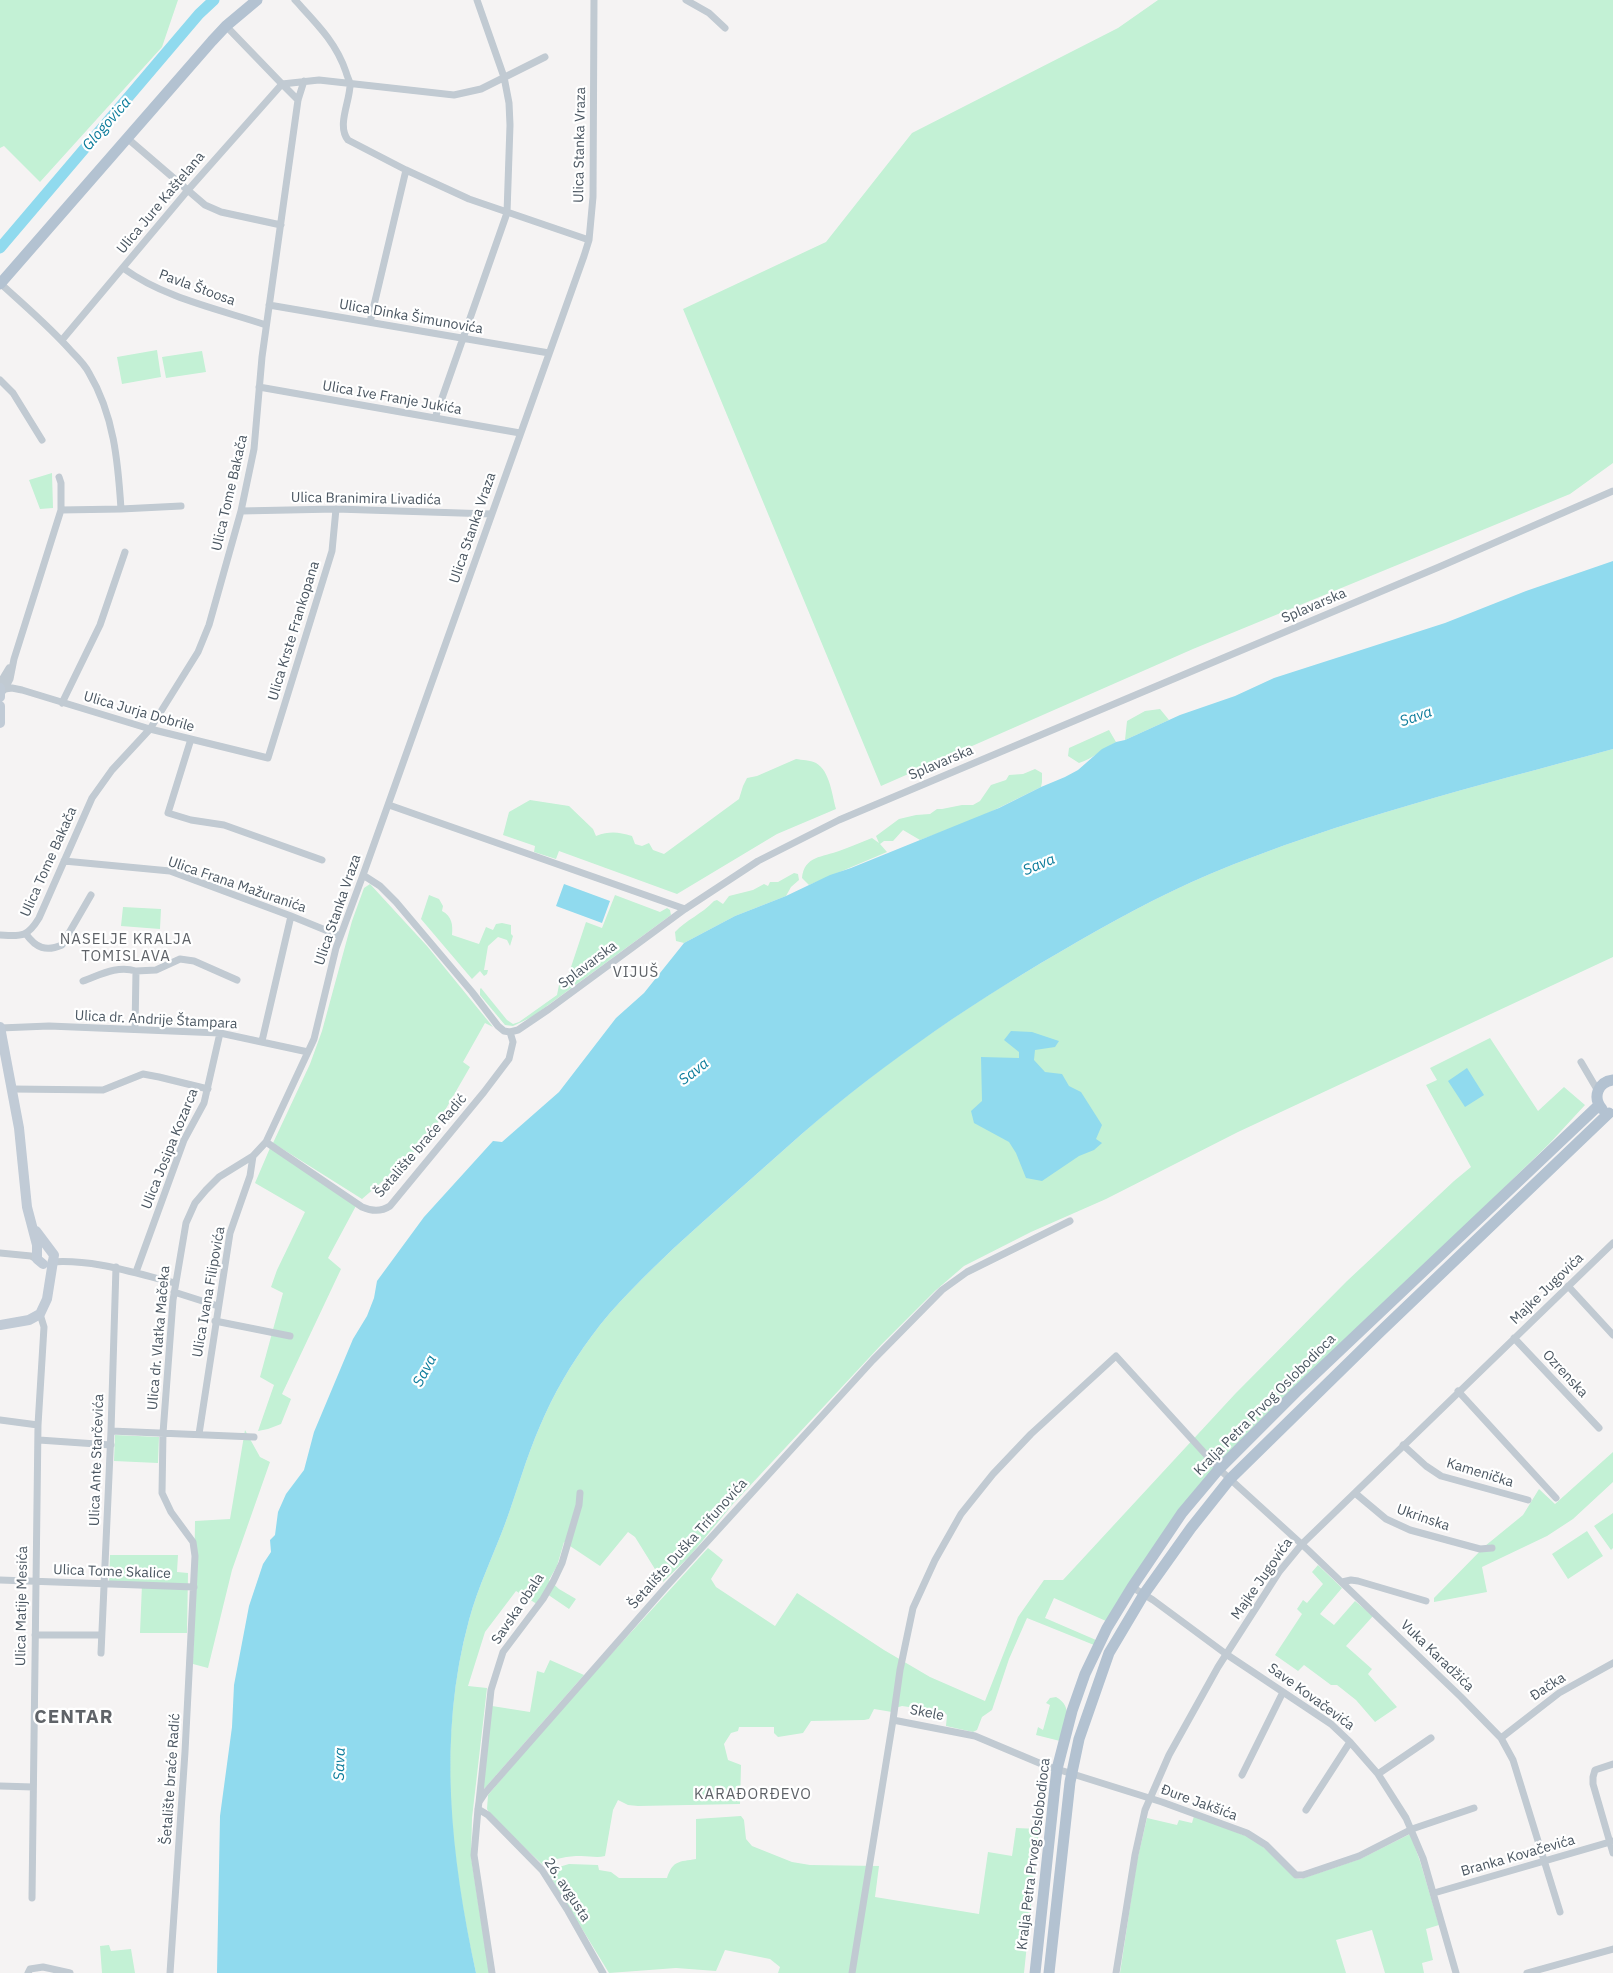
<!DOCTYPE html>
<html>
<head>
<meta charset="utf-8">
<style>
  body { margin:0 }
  canvas { display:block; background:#f5f3f3 }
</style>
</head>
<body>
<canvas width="1613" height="1973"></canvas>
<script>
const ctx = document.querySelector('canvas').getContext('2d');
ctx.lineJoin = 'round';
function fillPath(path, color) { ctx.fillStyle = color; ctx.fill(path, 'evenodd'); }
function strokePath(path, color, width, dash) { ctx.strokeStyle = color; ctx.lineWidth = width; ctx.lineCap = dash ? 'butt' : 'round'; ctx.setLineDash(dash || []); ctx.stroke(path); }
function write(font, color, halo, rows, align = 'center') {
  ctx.font = font + ' "IBM Plex Sans",sans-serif'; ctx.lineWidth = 4.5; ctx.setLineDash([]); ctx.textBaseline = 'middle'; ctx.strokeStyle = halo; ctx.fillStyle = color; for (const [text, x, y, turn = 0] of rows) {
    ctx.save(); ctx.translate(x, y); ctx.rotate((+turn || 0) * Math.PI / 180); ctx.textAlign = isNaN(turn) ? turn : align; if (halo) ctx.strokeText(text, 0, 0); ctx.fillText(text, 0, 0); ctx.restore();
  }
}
fillPath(new Path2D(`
  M0 0H178L162 47 40 182 4 146 0 148Z
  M1158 0H1613V463L1570 494 1193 649 881 786 683 309 826 242 912 133 1118 28Z
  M157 350 161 377 122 384 117 357Z
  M202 351 206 372 166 378 162 357Z
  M52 473 53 508 40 509 29 480Z
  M1160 709 1169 720 1125 740 1127 721 1145 711Z
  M1109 730 1116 742C1101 750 1094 758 1079 763L1068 756 1069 748Z
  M1613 749V957L1238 1132 1106 1199 1031 1232 964 1266 935 1291 881 1345 732 1505 689 1557 663 1582 635 1537 628 1532 600 1566 564 1542 557 1566 549 1580 559 1589 576 1599 569 1609 547 1594 540 1606 516 1591 485 1632 468 1686 487 1688 472 1818 471 1857 489 1973H476C450 1856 437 1737 469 1620 478 1587 493 1556 505 1524 517 1491 526 1458 540 1426 553 1395 571 1364 591 1337 615 1304 645 1276 674 1248 711 1214 749 1181 786 1148 870 1072 963 1008 1060 952 1109 923 1158 896 1210 874 1340 820 1477 786 1613 749Z
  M796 759C802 760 810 760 816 763 830 771 832 795 836 809L777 834 677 894 559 851 556 859 534 852 535 846 503 835 509 812 530 800 569 806 593 829 596 836C610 831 618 832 632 836L635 844 642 846 649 843 653 850 664 854 739 799 743 786 747 778 757 776Z
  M1035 769 1042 773V782L1041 787 976 819 920 840 903 830 893 841H884L880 844 887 852 809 885 802 878C804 856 823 857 839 851 851 847 861 842 872 838L879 843 876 836 899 819 916 815 930 814 937 809H942L962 805H973L980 801 991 785 1006 780 1009 775 1023 774Z
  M794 873 798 874 799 880 791 887 786 896 735 916 684 943 676 941 675 932C686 920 702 914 714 901L717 900 723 904 729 896 753 890 764 884 768 886 770 882H778Z
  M370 884 427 946 493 1027 485 1023 463 1062 470 1067 433 1131 406 1161 362 1199 273 1143 310 1064 322 1031 352 921 364 888Z
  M429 895 439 899 443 906 442 911C452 916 453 925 452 935L479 944 486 927 493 930 496 924 502 923 511 925V934L513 936 510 946 507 940 498 937 488 946 484 970H488L487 974 484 976 480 971 472 979 421 919Z
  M615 895 660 912 667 908 670 910 671 915 532 1017 513 1026 505 1025 480 995V989L481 988 507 1020 513 1024 519 1022 557 995 560 980 566 982 586 922 602 928Z
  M123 907 161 909 160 929 121 926Z
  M1490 1038 1538 1111 1564 1087 1585 1105 1549 1144 1215 1468 1106 1621 1054 1598 1045 1618 1096 1640 1094 1645 1027 1618 1009 1659 992 1710 982 1717 977 1730 973 1732 946 1726 947 1715 944 1712 902 1706 895 1708 892 1712 874 1709 869 1719 864 1720 811 1721 803 1733 778 1737 774 1733V1727H739L738 1731 731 1733 724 1744 728 1760 741 1765 740 1804 638 1806 628 1805 618 1800 613 1810 605 1856C597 1858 590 1856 581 1856 567 1856 556 1858 543 1865L491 1816 487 1809 488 1795 561 1709 708 1548 723 1560 711 1579 716 1587 775 1626 797 1593 884 1650 930 1677 985 1701 1018 1617 1044 1580H1063L1235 1394 1347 1281 1454 1181 1471 1167 1426 1085 1437 1080 1430 1068Z
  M270 1148 357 1204 328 1258 341 1269 282 1394 291 1399 281 1424 268 1429 258 1431 274 1385 260 1377 283 1293 271 1287 277 1270 305 1212 255 1183Z
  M245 1430 260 1457 270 1462 232 1570 208 1668 193 1664 195 1521 230 1519Z
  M115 1435 159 1437 158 1463 114 1461Z
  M1613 1452V1482L1573 1519 1547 1536 1482 1567 1487 1592 1434 1602V1598L1485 1546 1523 1515 1539 1489 1555 1504Z
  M1613 1513V1548L1611 1550 1594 1526Z
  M1587 1531 1603 1556 1568 1579 1552 1554Z
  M110 1555H178L177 1572 188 1573 187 1633H140L142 1584 109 1582Z
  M1318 1565 1342 1588 1320 1614 1334 1625 1355 1601 1373 1616 1346 1646 1372 1669 1368 1674 1397 1707 1375 1722 1356 1700 1337 1685H1331L1304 1665 1298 1671 1275 1655 1302 1614 1297 1609 1303 1600 1307 1603 1323 1584 1312 1572Z
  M550 1660 584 1675 484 1789 482 1788 492 1706 530 1712 537 1671 544 1673Z
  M1056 1697C1075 1708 1064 1723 1060 1741L1036 1735 1038 1727 1043 1730 1050 1705 1046 1703 1050 1698Z
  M741 1816 744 1820 746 1839 752 1846 792 1862 810 1865 879 1866 875 1897 979 1914 988 1852 1012 1856 1016 1828 1039 1829 1024 1973H778L780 1967 770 1959 725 1950 716 1971 676 1968 609 1973 548 1873 549 1870 569 1864 598 1865 599 1870 611 1872 619 1878H667C673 1860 679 1862 696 1859V1819Z
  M1194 1816 1251 1838 1275 1856 1295 1878 1301 1879 1360 1859 1410 1834 1420 1861 1439 1925 1426 1929 1433 1960 1422 1963 1424 1973H1385L1372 1930 1336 1940 1346 1973H1120L1137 1861 1147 1818 1177 1825 1179 1820 1192 1823Z
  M109 1945 111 1951 131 1949 135 1973H102L100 1946Z`), '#c3f1d5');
fillPath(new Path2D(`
  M1613 561V749C1477 786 1340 820 1210 874 1158 896 1109 923 1060 952 963 1008 870 1073 786 1148 749 1181 711 1214 674 1248 645 1276 615 1304 591 1337 571 1364 553 1395 540 1426 526 1458 517 1491 505 1524 493 1556 478 1587 469 1620 437 1737 451 1856 476 1973H217L220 1816 232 1727 234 1685 249 1606 263 1564 271 1552 270 1540 275 1535 278 1512 286 1494 304 1470 314 1432 353 1339 367 1316 374 1298 377 1281 424 1217 493 1141 502 1142 559 1092 616 1018 644 993 684 943 735 916 786 896 830 875 851 868 999 808 1041 787 1065 777 1078 770 1102 749 1116 742 1125 740 1180 715 1235 696 1274 678 1445 623 1526 591Z
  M564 884 610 901 602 923 556 906Z
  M1011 1031 1032 1032 1059 1041 1055 1047 1035 1050 1034 1060 1045 1072 1062 1074 1069 1086 1081 1092 1102 1125 1096 1139 1102 1143 1094 1150 1079 1156 1042 1181 1026 1178 1016 1153 1009 1142 974 1123 971 1111 982 1101 981 1057 1019 1058V1052L1004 1040Z
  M1467 1068 1484 1095 1465 1107 1448 1081Z`), '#90daee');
strokePath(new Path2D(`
  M0 248 199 14 214 0`), '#90daee', 11);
strokePath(new Path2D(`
  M295 0C316 23 336 42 346 72 347 76 349 80 350 83 351 100 336 125 348 140L406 170 469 199 589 240
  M686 0 709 13 725 28
  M226 26 282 84 319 80 454 95 481 89 545 57
  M127 138 205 205 221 212 281 225
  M123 268C164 298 218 309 266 325
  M0 283C25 306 50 327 72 352 78 358 85 365 89 373 114 415 118 462 121 509
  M269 305 549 353
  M370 322 406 170
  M62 340 188 190 282 84 298 100
  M0 380 13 393 42 440
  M259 387 520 433
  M435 418 507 213 510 125 509 103 504 77 477 0
  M59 477 61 483V510
  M241 511 336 509 491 514
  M0 683 9 668
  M5 689 12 688 22 690 150 729 268 758 332 551 336 509
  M4 690 10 679 14 659 61 510 121 509 181 506
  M62 703 100 625 125 552
  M191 739 168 813 191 820 224 825 322 860
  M389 805 685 909
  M64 861 170 871 291 916 340 936
  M363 875 380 886 396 902 472 992 498 1026 504 1031 510 1032 518 1030 549 1009 685 909 758 861 839 820 1439 567 1613 491
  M26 934C36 948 46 952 62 945L91 895
  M0 935C21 936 27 938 39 918L92 798 112 770 150 729 198 652 209 625 241 511 254 449 262 357 298 100 304 81
  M136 971 156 970 180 959 194 961 237 980
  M83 981C100 975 117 965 136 971L135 1029
  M0 1028 49 1026 220 1033 308 1052
  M262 1041 291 916
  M1581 1062 1598 1091
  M12 1089 103 1090 143 1074 159 1077 208 1089
  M266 1142 362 1207C371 1211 381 1212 390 1206L484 1092 509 1059 513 1042 510 1032
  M0 1253 31 1256 37 1259
  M51 1262C94 1259 134 1273 175 1283
  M136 1272 184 1140 204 1103 220 1033
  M1568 1286 1613 1335
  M174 1292 218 1306
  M215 1321 290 1336
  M1514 1338 1599 1428
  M1458 1391 1556 1498
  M0 1420 38 1425
  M111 1431 254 1437
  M199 1434 230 1233 250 1176 253 1156
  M39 1440 111 1445
  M1403 1445 1426 1466 1441 1476 1528 1500
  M1355 1493 1386 1519 1410 1530 1480 1549 1492 1548
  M0 1580 194 1587
  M1342 1582 1351 1580 1358 1581 1426 1601
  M1132 1587 1153 1600 1226 1654 1331 1724 1350 1742 1378 1774 1406 1818 1423 1858 1456 1973
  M35 1635H101
  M101 1653 111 1431 116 1267
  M893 1720 900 1670 913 1608 935 1560 961 1514 993 1474 1031 1434 1116 1356 1219 1469 1308 1550 1461 1697 1501 1738 1513 1760 1560 1912
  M1501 1738 1559 1693 1613 1663
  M1613 1764 1595 1770 1593 1777V1784L1613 1853
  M1378 1774 1431 1738
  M1242 1775 1283 1692
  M0 1786 33 1787
  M479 1802 491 1690 503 1652 543 1599 553 1582 562 1563 579 1505 580 1493
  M478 1809 488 1815 542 1870 568 1911 603 1973
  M1306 1810 1350 1742
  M1434 1893 1613 1841
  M32 1898 38 1425 44 1327 40 1314
  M28 1973 30 1969 43 1967 70 1973
  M170 1973 185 1752 195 1556 193 1542 171 1512 162 1493 163 1433 173 1300 186 1223 195 1203 206 1190 219 1177 253 1156 266 1142 308 1052 314 1039 336 948 363 875 584 256 589 240 593 197 594 0
  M492 1973 474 1855 478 1809 479 1802 485 1793 665 1588 873 1360 942 1290 967 1272 1070 1221
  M852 1973 893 1720 975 1736 1044 1765 1162 1802 1247 1833 1266 1845 1296 1875H1303L1359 1856 1412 1829 1474 1808
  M1116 1973 1135 1855 1145 1810 1169 1755 1218 1667 1279 1572 1302 1544 1613 1243
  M1527 1973 1613 1949`), '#c1cad2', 7);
strokePath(new Path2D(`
  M0 688V697
  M0 706V723
  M0 1027 19 1128 27 1207 37 1245V1259L43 1264
  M0 1325 29 1320 40 1314 47 1299 54 1255 36 1231`), '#c1cbd6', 10);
strokePath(new Path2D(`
  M0 284 212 41 226 26 257 0
  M1602 1109C1592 1097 1598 1082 1613 1080
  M1035 1973 1055 1786 1057 1769 1072 1711 1085 1674 1107 1628 1132 1587 1182 1513 1219 1469 1296 1392 1599 1105
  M1049 1973 1070 1782 1079 1739 1109 1653 1144 1594 1191 1528 1230 1479 1380 1332 1609 1113`), '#b3c2d1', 11);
write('14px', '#4a5661', '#fff', [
  ["Ulica Stanka Vraza",580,145,-89],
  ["Ulica Jure Kaštelana",161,203,-50],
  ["Pavla Štoosa",197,288,20],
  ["Ulica Dinka Šimunovića",411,317,10],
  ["Ulica Ive Franje Jukića",392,398,10],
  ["Ulica Tome Bakača",230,493,-77],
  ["Ulica Branimira Livadića",366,499,1],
  ["Ulica Stanka Vraza",473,528,-71],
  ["Splavarska",1314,606,-23],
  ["Ulica Krste Frankopana",294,631,-73],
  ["Ulica Jurja Dobrile",139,712,16],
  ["Splavarska",941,763,-23],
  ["Ulica Tome Bakača",49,862,-66],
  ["Ulica Frana Mažuranića",237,885,19],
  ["Ulica Stanka Vraza",338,910,-71],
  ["Splavarska",588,965,-37],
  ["Ulica dr. Andrije Štampara",156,1020,3],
  ["Šetalište braće Radić",421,1146,-49],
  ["Ulica Josipa Kozarca",170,1149,-68],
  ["Majke Jugovića",1547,1289,-44],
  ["Ulica Ivana Filipovića",209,1292,-80],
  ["Ulica dr. Vlatka Mačeka",159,1338,-85],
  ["Ozrenska",1565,1374,47],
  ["Kralja Petra Prvog Oslobodioca",1265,1405,-45],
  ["Ulica Ante Starčevića",97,1460,-88],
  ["Kamenička",1480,1473,17],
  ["Ukrinska",1423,1518,19],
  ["Šetalište Duška Trifunovića",688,1544,-48],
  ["Ulica Tome Skalice",112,1572,2],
  ["Majke Jugovića",1262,1579,-55],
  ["Ulica Matije Mesića",22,1606,-89],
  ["Savska obala",518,1609,-56],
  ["Vuka Karadžića",1437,1656,44],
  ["Đačka",1548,1687,-33],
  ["Save Kovačevića",1311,1697,36],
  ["Skele",927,1713,11],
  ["Šetalište braće Radić",171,1779,-86],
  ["Đure Jakšića",1199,1803,20],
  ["Kralja Petra Prvog Oslobodioca",1034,1854,-83],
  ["Branka Kovačevića",1518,1856,-16],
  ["26. avgusta",567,1890,57]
]);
write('italic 15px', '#0c7c9b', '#fff', [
  ["Glogovica",107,124,-49],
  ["Sava",1416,717,-19],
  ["Sava",1039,865,-23],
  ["Sava",694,1072,-38],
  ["Sava",425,1371,-62],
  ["Sava",340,1764,-88]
]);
ctx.letterSpacing = '1px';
write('15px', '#5f6368', '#fff', [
  ["NASELJE KRALJA",126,940],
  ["TOMISLAVA",126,957],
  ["VIJUŠ",636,973],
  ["KARAĐORĐEVO",753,1795]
]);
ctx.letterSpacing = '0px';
ctx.letterSpacing = '1px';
write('bold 19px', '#5f6368', '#fff', [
  ["CENTAR",74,1718]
]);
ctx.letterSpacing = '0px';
</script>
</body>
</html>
